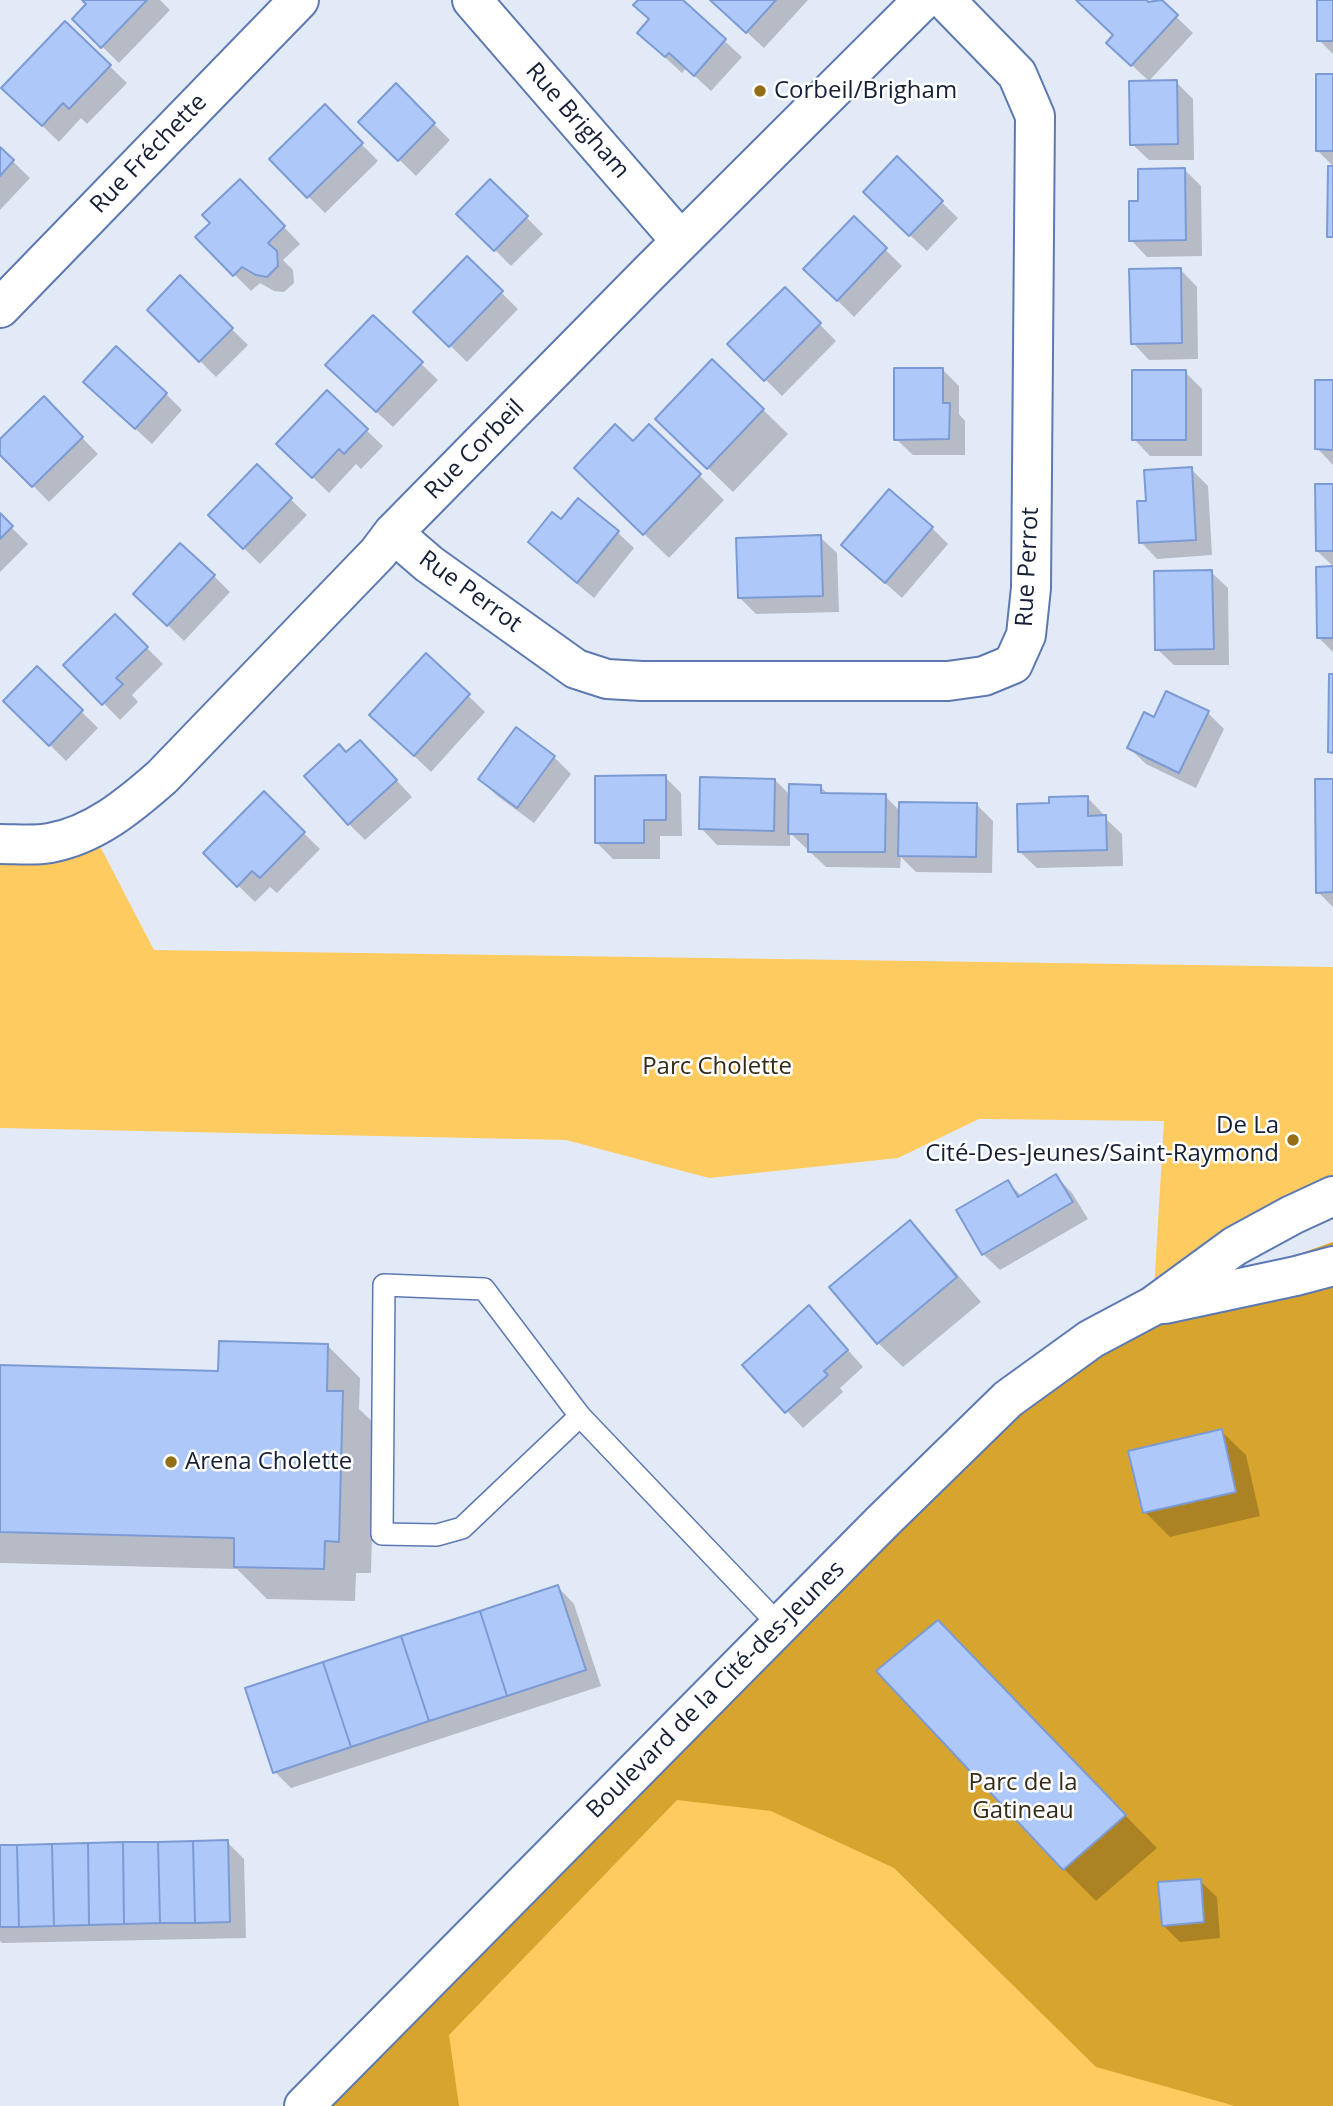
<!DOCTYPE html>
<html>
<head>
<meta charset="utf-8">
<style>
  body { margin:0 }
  canvas { display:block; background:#e3eaf7 }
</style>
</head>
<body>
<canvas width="1333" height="2106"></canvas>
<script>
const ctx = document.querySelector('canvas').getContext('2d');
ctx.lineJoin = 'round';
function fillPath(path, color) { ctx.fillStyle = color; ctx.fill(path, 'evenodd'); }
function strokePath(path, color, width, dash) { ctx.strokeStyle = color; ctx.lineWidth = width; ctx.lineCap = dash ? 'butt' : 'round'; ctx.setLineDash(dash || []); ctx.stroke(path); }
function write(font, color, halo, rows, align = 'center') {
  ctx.font = font + ' "Open Sans",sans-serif'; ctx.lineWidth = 5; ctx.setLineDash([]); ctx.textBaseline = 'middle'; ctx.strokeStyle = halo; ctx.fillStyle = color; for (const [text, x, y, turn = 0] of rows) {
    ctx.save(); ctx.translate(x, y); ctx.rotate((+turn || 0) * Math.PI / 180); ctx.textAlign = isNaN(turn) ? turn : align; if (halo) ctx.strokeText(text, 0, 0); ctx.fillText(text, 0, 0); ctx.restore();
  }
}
fillPath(new Path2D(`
  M91 829 154 950 1333 967V1196L1154 1306 1333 1242V2106H312L1153 1307 1164 1121 979 1119 898 1158 709 1178 566 1140 0 1128V844Z`), '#fecb61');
fillPath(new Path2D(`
  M1333 1242V2106H1235L1096 2067 894 1868 771 1811 677 1800 449 2035 459 2106H312L912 1484 1192 1292Z`), '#d7a42e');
fillPath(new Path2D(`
  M83 0H160L170 10 119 63 74 19 88 5Z
  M640 0H680L742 57 711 91 686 68 682 73 656 49 651 20Z
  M712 0H808L764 48Z
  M1078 0H1144L1149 4 1152 0H1159L1193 33 1149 81 1125 59 1115 35Z
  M1319 0H1333V54L1319 40Z
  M65 23 127 83 87 124 81 118 59 142 20 104Z
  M1333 76V166L1318 151Z
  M1176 82 1193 99 1194 160H1149L1132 144Z
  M396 86 450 140 416 176 361 122Z
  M325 107 378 161 325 213 271 159Z
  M0 149 30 178 0 210Z
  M897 159 958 218 927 251 882 209Z
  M1185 170 1201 186 1202 256 1147 257 1131 240 1140 203Z
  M490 181 543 234 511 266 459 214Z
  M256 197 300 244 283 260 293 270 294 283 284 292 274 291 260 283 251 291 197 237 212 223Z
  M854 219 902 266 854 317 806 269Z
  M467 259 518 309 467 362 416 312Z
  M1181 270 1197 287 1198 359 1149 360 1133 343Z
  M180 278 248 345 216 377 149 310Z
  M785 289 836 341 782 396 730 344Z
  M373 318 438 380 393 427 344 382Z
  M713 361 788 434 733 492 682 443Z
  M942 369 959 386V414L965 421V455H913L896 439Z
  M1185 372 1202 389V456H1150L1134 439Z
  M1333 382V465L1317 448Z
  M166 394 182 410 152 444 102 398Z
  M44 399 98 454 49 502 0 452V442Z
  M366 430 383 446 361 469 356 464 329 493 295 460Z
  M633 443 699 475 724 500 669 558 601 492Z
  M257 467 307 515 260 564 210 515Z
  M1191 469 1208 486 1212 555 1157 559 1141 542 1148 502Z
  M1333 486V566L1317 551Z
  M0 516 28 544 0 572Z
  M561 521 617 532 634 548 594 598 546 558 530 542Z
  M932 528 948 544 902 598 843 545Z
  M820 537 837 553 839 612 756 614 740 598Z
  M1333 568V652L1318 637Z
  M1211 572 1228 588 1229 665H1174L1157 649Z
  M214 576 230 592 184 641 152 610Z
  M115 616 163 664 132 695 138 702 120 720 66 665Z
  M426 655 485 712 431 772 388 731Z
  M37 668 98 728 66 761 6 701Z
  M1208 713 1224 729 1196 788 1146 764 1129 748 1155 719Z
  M517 729 554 757 571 774 534 823 496 795 480 779Z
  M346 754 376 758 412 797 365 840 349 824Z
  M665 777 681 793 682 836H660V859H613L597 843Z
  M775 780 791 796 820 786 829 795 885 796 900 811 977 805 993 821 992 873 916 872 901 857 900 868 826 867 790 833V846L717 845 701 828Z
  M1333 781V907L1318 892Z
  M264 794 320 849 277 893 270 887 255 902 205 853Z
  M1087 797 1103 814 1104 817 1122 834 1123 866 1037 868 1020 852 1051 805Z
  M1056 1176 1072 1193 1088 1219 1000 1270 983 1254 1007 1182 1022 1196Z
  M910 1222 934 1247 981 1302 903 1367 878 1343Z
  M825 1324 863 1367 840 1388 843 1392 803 1428 787 1411Z
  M328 1346 360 1378 359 1409 375 1424 371 1573H356L355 1601 267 1599 237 1569 0 1563V1367L220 1373Z
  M1221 1431 1246 1455 1260 1516 1170 1537 1145 1512Z
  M558 1587 574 1604 601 1686 291 1788 275 1772Z
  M969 1655 1157 1848 1096 1901 1064 1869Z
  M227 1842 244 1859 246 1938 2 1943 0 1941V1846Z
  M1200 1881 1217 1897 1220 1938 1180 1942 1163 1925Z`), '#0003');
const building = new Path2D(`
  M82 0H147L101 48 72 19 86 4Z
  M638 0H683L726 39 694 76 669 53 665 57 637 33 649 19 633 5Z
  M710 0H776L746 33Z
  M1076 0H1147L1148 2 1162 0 1178 15 1131 66 1106 43 1113 35Z
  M1317 0H1333V41H1317Z
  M65 21 111 65 69 109 63 103 42 126 1 88Z
  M1316 74H1333V151H1316Z
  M1177 80 1178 144 1130 145 1129 81Z
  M396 83 435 123 398 161 358 122Z
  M325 104 363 143 307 198 269 159Z
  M0 147 14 160 0 176Z
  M897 156 943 201 909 236 863 192Z
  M1328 166H1333V237H1327Z
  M1185 168 1186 240 1129 241V201H1138V169Z
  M240 179 285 226 268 243 277 251 278 266 267 277 256 275 242 267 233 276 195 237 210 223 202 215Z
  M490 179 528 216 494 251 456 214Z
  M854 216 887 248 837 301 803 269Z
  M467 256 503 291 449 347 413 312Z
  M1181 268 1182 343 1131 344 1129 269Z
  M180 275 233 328 199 362 147 310Z
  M785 287 821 323 764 381 727 344Z
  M373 315 423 362 376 412 325 365Z
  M116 346 167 393 135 429 83 382Z
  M712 359 764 409 707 469 655 419Z
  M894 368H943V403H950L949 439 894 440Z
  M1132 370H1186V440H1132Z
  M1315 380H1333V450L1315 449Z
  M327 390 368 429 344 454 339 449 312 478 276 444Z
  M44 396 83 437 32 487 0 455V439Z
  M615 424 633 441 649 424 701 474 643 535 574 468Z
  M257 464 292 498 243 549 208 515Z
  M1192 467 1196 540 1139 543 1137 501H1146L1144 470Z
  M1315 484H1333V551H1316Z
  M889 489 933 527 885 583 841 545Z
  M578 498 619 531 577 583 528 542 552 512 561 519Z
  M0 513 13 526 0 539Z
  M821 535 823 596 738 598 736 538Z
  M180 543 215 575 167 626 133 594Z
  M1333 566V638H1317L1316 567Z
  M1212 570 1214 649 1155 650 1154 571Z
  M115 614 148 647 116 678 123 684 102 705 63 665Z
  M426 653 470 694 414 756 369 715Z
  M37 666 83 710 49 746 3 701Z
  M1329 674H1333V753L1328 752Z
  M1166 691 1209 711 1179 773 1127 748 1144 712 1154 717Z
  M516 727 555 756 517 808 478 779Z
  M360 740 397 780 348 825 304 776 339 744 346 752Z
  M666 775V820H644V843H595V776Z
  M700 777 775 779 774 831 699 829Z
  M1315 779H1333V892L1316 893Z
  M789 784 821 785V793L886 794 885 852H808V834H788Z
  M264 791 305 832 260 878 252 871 237 887 203 853Z
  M1088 796V816L1106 815 1107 850 1018 852 1017 804 1049 803V797Z
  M899 802 977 803 976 857 898 856Z
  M1056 1174 1073 1202 982 1255 956 1210 1008 1180 1018 1197Z
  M910 1220 957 1277 877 1344 829 1287Z
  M809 1305 848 1350 824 1371 828 1375 785 1413 742 1365Z
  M219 1341 328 1344 327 1391H343L339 1542 325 1541 324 1569 234 1567V1538L0 1532V1365L218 1371Z
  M1222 1429 1236 1492 1143 1513 1128 1451Z
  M558 1585 586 1670 507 1696 480 1611Z
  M480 1611 507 1696 429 1721 401 1636Z
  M938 1620 1126 1815 1063 1870 876 1671Z
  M401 1636 429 1721 351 1747 323 1662Z
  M323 1662 351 1747 273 1773 245 1688Z
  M228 1840 230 1922 195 1923 193 1841Z
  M193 1841 195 1923H160L158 1842Z
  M123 1842H158L160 1923 124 1924Z
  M123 1842 124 1924 89 1925 88 1843Z
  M88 1843 89 1925 54 1926 52 1844Z
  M52 1844 54 1926 19 1927 17 1845Z
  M0 1845H17L19 1927H0Z
  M1201 1879 1204 1922 1162 1926 1158 1882Z`);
fillPath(building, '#aec8f9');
strokePath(building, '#7c9bd5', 2);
const lane = new Path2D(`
  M580 1416 462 1528 437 1535 382 1534 384 1285 484 1289 580 1416 780 1626`);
const street = new Path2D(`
  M472 0 681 241
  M0 308 299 0
  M393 533 429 564 576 669 607 679 642 681H948L984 676 1013 664 1026 635 1031 588 1035 116 1017 74 945 0
  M0 844C16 844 34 846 50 843 94 835 129 806 162 777L378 553 393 533 650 272 923 0`);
const secondary = new Path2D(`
  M1165 1304 1296 1276 1333 1266
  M304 2106 882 1522 1008 1399 1091 1339 1153 1306 1235 1246 1292 1215 1333 1196`);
strokePath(lane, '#5d79b2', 24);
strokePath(street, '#5d79b2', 42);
strokePath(secondary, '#5d79b2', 42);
strokePath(lane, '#fff', 21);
strokePath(street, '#fff', 38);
strokePath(secondary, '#fff', 38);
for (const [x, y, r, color] of [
  [760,91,7,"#936e15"],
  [1293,1140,7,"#936e15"],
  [171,1462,7,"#936e15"]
]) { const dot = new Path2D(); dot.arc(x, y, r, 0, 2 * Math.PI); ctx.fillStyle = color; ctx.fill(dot); strokePath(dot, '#fff', 2.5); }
write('24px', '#152037', '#fff', [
  ["Corbeil/Brigham",774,91],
  ["De La",1279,1126,"right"],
  ["Cité-Des-Jeunes/Saint-Raymond",1279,1154,"right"],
  ["Arena Cholette",185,1462]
], 'left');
write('24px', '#152037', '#fff', [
  ["Rue Brigham",577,121,49],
  ["Rue Fréchette",149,154,-46],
  ["Rue Corbeil",475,450,-45],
  ["Rue Perrot",1028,567,-87],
  ["Rue Perrot",470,592,36],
  ["Boulevard de la Cité-des-Jeunes",716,1690,-45]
]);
write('24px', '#352b18', '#fff', [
  ["Parc Cholette",717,1067],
  ["Parc de la",1023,1783],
  ["Gatineau",1023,1811]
]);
</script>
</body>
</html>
